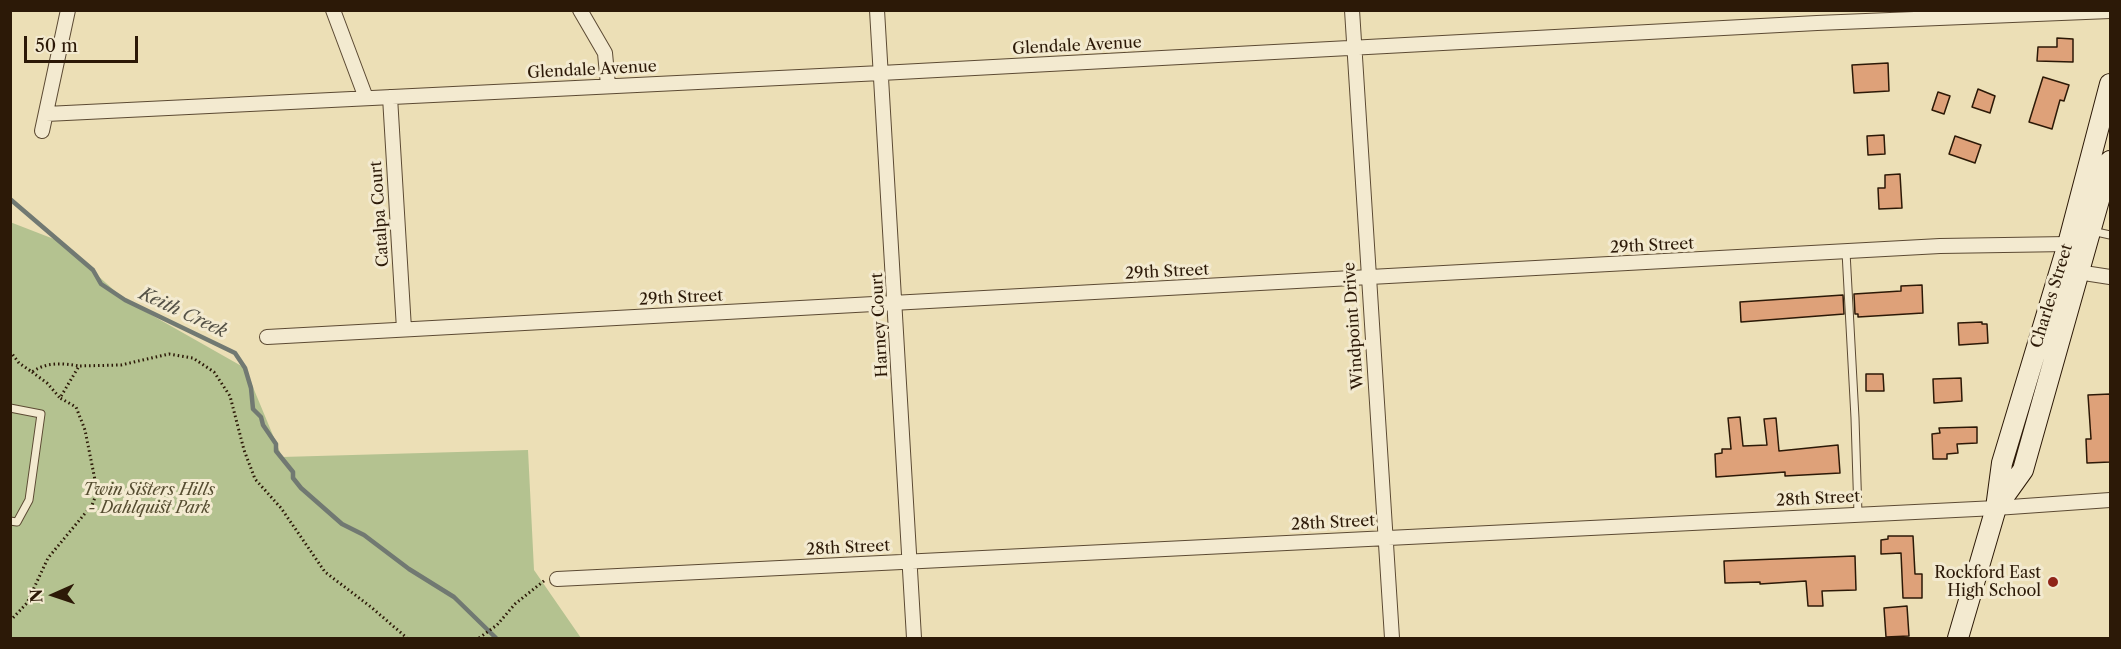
<!DOCTYPE html>
<html>
<head>
<meta charset="utf-8">
<style>
  body { margin:0 }
  #map { position:relative; width:2121px; height:649px; overflow:hidden; background:#ecdfb6; font-family:"Libre Caslon Text",serif }
  canvas { display:block }
  .frame { position:absolute; inset:0; border:12px solid #2c1907; pointer-events:none }
  .north { position:absolute; left:24px; top:565px; width:60px; height:60px; -webkit-text-stroke:4px #f3ead0; paint-order:stroke; rotate:267deg; font-size:16px; font-weight:700; line-height:24px; text-align:center; color:#2c1907 }
  .north::after { content:''; display:block; margin:auto; width:21px; height:27px; background:#2c1907; clip-path:polygon(50% 0,100% 100%,50% 72%,0 100%) }
  .scale { position:absolute; left:24px; top:36px; width:114px; height:27px; box-sizing:border-box; border:3px solid #2c1907; border-top:0; padding-left:8px; font-size:18px; line-height:21px; white-space:nowrap; color:#2c1907; -webkit-text-stroke:4px #f3ead0; paint-order:stroke }
</style>
</head>
<body>
<div id="map">
<canvas width="2121" height="649"></canvas>
<div class="frame"></div>
<div class="north">N</div>
<div class="scale">50 m</div>
</div>
<script>
const ctx = document.querySelector('canvas').getContext('2d');
ctx.lineJoin = 'round';
function fillPath(path, color) { ctx.fillStyle = color; ctx.fill(path, 'evenodd'); }
function strokePath(path, color, width, dash) { ctx.strokeStyle = color; ctx.lineWidth = width; ctx.lineCap = dash ? 'butt' : 'round'; ctx.setLineDash(dash || []); ctx.stroke(path); }
function write(font, color, halo, rows, align = 'center') {
  ctx.font = font + ' "Libre Caslon Text",serif'; ctx.lineWidth = 6; ctx.setLineDash([]); ctx.textBaseline = 'middle'; ctx.strokeStyle = halo; ctx.fillStyle = color; for (const [text, x, y, turn = 0] of rows) {
    ctx.save(); ctx.translate(x, y); ctx.rotate((+turn || 0) * Math.PI / 180); ctx.textAlign = isNaN(turn) ? turn : align; if (halo) ctx.strokeText(text, 0, 0); ctx.fillText(text, 0, 0); ctx.restore();
  }
}
fillPath(new Path2D(`
  M10 222 59 241 125 300 245 368 282 457 528 450 534 570 581 638H11Z`), '#b4c290');
strokePath(new Path2D(`
  M10 199 93 270 101 284 125 300 235 353 245 368 251 388 253 409 261 417 263 425 276 444V451L293 472V478L301 488 342 524 364 535 409 569 454 597 496 638`), '#717972', 4.5);
const building = new Path2D(`
  M2057 38 2073 39V62L2037 61 2038 47H2057Z
  M1888 63 1889 91 1854 93 1852 65Z
  M2043 77 2069 85 2064 101 2060 100 2052 129 2029 122Z
  M1978 89 1995 96 1990 113 1972 107Z
  M1938 92 1950 96 1944 114 1932 110Z
  M1884 135 1885 154 1868 155 1867 136Z
  M1955 136 1981 145 1975 163 1949 154Z
  M1900 174 1902 208 1879 209 1878 188H1885V175Z
  M1922 285 1923 313 1858 317V314H1855L1854 294 1901 291V286Z
  M1843 295 1844 314 1741 322 1740 302Z
  M1982 322V324H1987L1988 343 1959 345 1958 323Z
  M1866 374H1883L1884 391H1866Z
  M1961 378 1962 401 1934 403 1933 379Z
  M2110 394V462L2087 463 2086 439H2091L2088 395Z
  M1740 417 1743 446 1767 445 1764 419 1776 418 1779 451 1838 445 1840 473 1785 476V472L1716 477 1715 454 1722 453V449H1731L1728 418Z
  M1977 427V443L1957 444 1958 453 1947 454V459H1933L1932 434 1940 433 1939 428Z
  M1888 536H1913L1915 574H1922V598H1903L1901 553 1881 554V540L1888 539Z
  M1855 556 1856 590 1822 591 1823 606H1808L1806 581 1760 584V582L1725 583 1724 561Z
  M1907 606 1909 636 1886 637 1884 608Z`);
fillPath(building, '#dea179');
strokePath(building, '#2c1907', 1.5);
const lane = new Path2D(`
  M2092 231 2110 235
  M1846 252 1855 418 1858 514
  M10 408 41 414 29 500 17 522 10 521`);
const street = new Path2D(`
  M333 10 366 98
  M580 10 605 53 608 85
  M877 10 914 638
  M1352 10 1392 638
  M390 97 404 329
  M46 114 881 73 1817 23 2110 11
  M42 131 68 10
  M2071 271 2110 277
  M267 337 1940 246 2068 244
  M557 579 1996 508 2110 500`);
const secondary = new Path2D(`
  M1998 505 2023 470 2110 161
  M1958 638 1996 508 2002 463 2068 244 2110 84`);
strokePath(lane, '#5c4a33', 9);
strokePath(street, '#5c4a33', 16);
strokePath(secondary, '#2c1907', 22);
strokePath(new Path2D(`
  M10 351 19 363 32 372C46 362 62 363 79 366
  M32 372 47 383 60 398
  M10 621 27 603 48 558 92 505 96 495V485L85 430 76 407 60 398 79 366 121 365 169 354 193 358 214 372 230 396 244 450 255 479 281 508 325 572 371 607 407 638
  M479 638 497 625 515 604 545 580`), '#2c1907', 3, [1.5, 3]);
strokePath(lane, '#f3ead0', 7);
strokePath(street, '#f3ead0', 14);
strokePath(secondary, '#f3ead0', 20);
for (const [x, y, r, color] of [
  [2053,582,6,"#8f2418"]
]) { const dot = new Path2D(); dot.arc(x, y, r, 0, 2 * Math.PI); ctx.fillStyle = color; ctx.fill(dot); strokePath(dot, '#f3ead0', 2); }
write('16px', '#2c1907', '#f3ead0', [
  ["Glendale Avenue",1077,46,-3],
  ["Glendale Avenue",592,70,-3],
  ["Catalpa Court",380,214,-94],
  ["29th Street",1652,246,-3],
  ["29th Street",1167,272,-3],
  ["Charles Street",2052,296,-73],
  ["29th Street",681,298,-3],
  ["Harney Court",880,325,-93],
  ["Windpoint Drive",1354,326,-94],
  ["28th Street",1818,499,-3],
  ["28th Street",1333,523,-3],
  ["28th Street",848,548,-3]
]);
write('italic 16px', '#554c30', '#f3ead0', [
  ["Twin Sisters Hills",149,490],
  ["- Dahlquist Park",149,508]
]);
write('16px', '#2c1907', '#f3ead0', [
  ["Rockford East",2041,573],
  ["High School",2041,591]
], 'right');
write('italic 18px', '#545146', '#f3ead0', [
  ["Keith Creek",183,313,25]
]);
</script>
</body>
</html>
